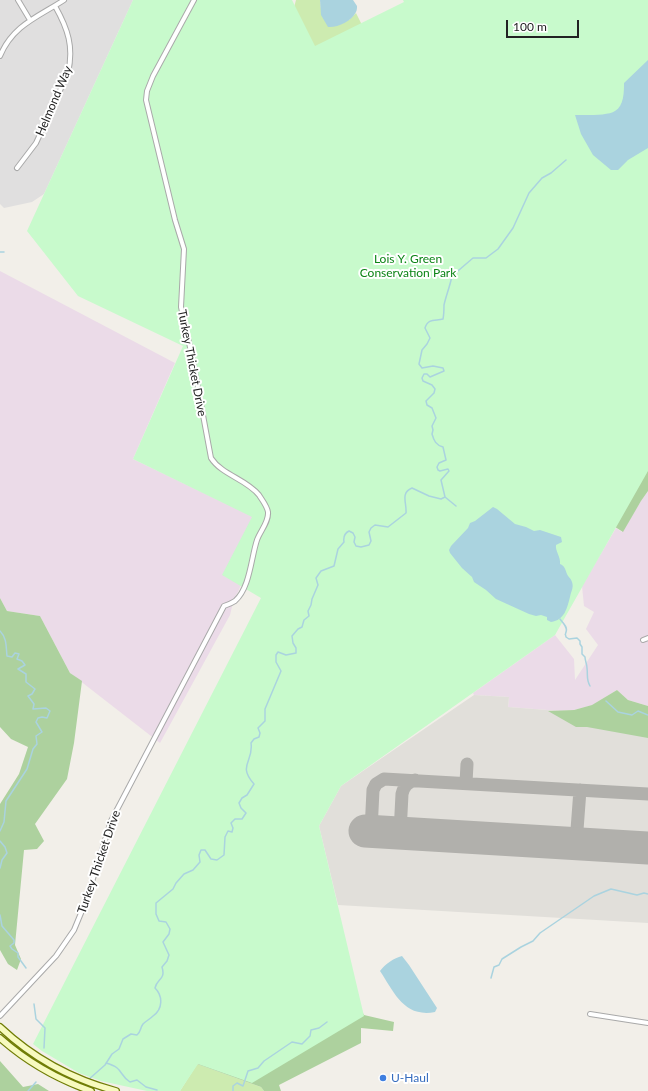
<!DOCTYPE html>
<html>
<head>
<meta charset="utf-8">
<style>
  body { margin:0 }
  #map { position:relative; width:648px; height:1091px; overflow:hidden; background:#f2efe9; font-family:Lato,sans-serif }
  canvas { display:block }
  .scale { position:absolute; left:506px; top:20px; width:73px; height:18px; box-sizing:border-box; border:2px solid #222; border-top:0; padding-left:5px; font-size:12px; line-height:14px; white-space:nowrap; color:#222; -webkit-text-stroke:3px #fff; paint-order:stroke }
</style>
</head>
<body>
<div id="map">
<canvas width="648" height="1091"></canvas>
<div class="scale">100 m</div>
</div>
<script>
const ctx = document.querySelector('canvas').getContext('2d');
ctx.lineJoin = 'round';
function fillPath(path, color) { ctx.fillStyle = color; ctx.fill(path, 'evenodd'); }
function strokePath(path, color, width, dash) { ctx.strokeStyle = color; ctx.lineWidth = width; ctx.lineCap = dash ? 'butt' : 'round'; ctx.setLineDash(dash || []); ctx.stroke(path); }
function write(font, color, halo, rows, align = 'center') {
  ctx.font = font + ' Lato,sans-serif'; ctx.lineWidth = 4; ctx.setLineDash([]); ctx.textBaseline = 'middle'; ctx.strokeStyle = halo; ctx.fillStyle = color; for (const [text, x, y, turn = 0] of rows) {
    ctx.save(); ctx.translate(x, y); ctx.rotate((+turn || 0) * Math.PI / 180); ctx.textAlign = isNaN(turn) ? turn : align; if (halo) ctx.strokeText(text, 0, 0); ctx.fillText(text, 0, 0); ctx.restore();
  }
}
fillPath(new Path2D(`
  M0 0H133L44 194 32 202 4 208 0 204Z`), '#e0dfdf');
fillPath(new Path2D(`
  M0 271 175 363 133 459 262 521 247 570 238 592 234 598 230 615 160 743 70 673 40 616 7 611 0 598Z
  M648 491V706L628 700 617 690 593 705 574 710 560 711 508 707 509 697 474 695 473 693 555 635 574 659 575 680 598 645 586 629 594 612 584 606 582 586 616 528 622 532 641 501Z`), '#ebdbe8');
fillPath(new Path2D(`
  M474 695 509 697 508 707 573 712 648 720V923L338 905 319 826 341 786Z`), '#e1dfda');
fillPath(new Path2D(`
  M296 0H320L321 9 349 20 356 13 362 25 328 55 288 30Z
  M197 1064 261 1087 264 1091H180Z`), '#cdebb0');
fillPath(new Path2D(`
  M648 443V491L641 501 623 532 612 525Z
  M0 598 7 611 40 616 70 673 82 681 74 743 67 779 35 824 44 841 37 849 24 850 15 945 21 959 17 970 8 964 0 950V804L19 774 28 747 11 739 0 727Z
  M617 690 628 700 648 706V738L587 727H576L548 711 574 710 592 705Z
  M354 998 364 1015 394 1022 393 1031 361 1028V1043L279 1085 281 1091H264L261 1087 197 1064Z
  M0 1061 23 1087 38 1084 49 1091H0Z`), '#add19e');
fillPath(new Path2D(`
  M133 0H292L315 46 404 2 403 0H648V471L555 635 341 786 319 826 364 1016 252 1083 198 1064 180 1091H147L101 1081 79 1073 42 1051 33 1044 261 598 222 575 252 517 133 459 183 346 78 296 27 231Z`), '#c8facc');
fillPath(new Path2D(`
  M320 0H353L357 6C357 8 357 10 356 12 352 21 337 28 328 27L321 15Z
  M648 60V148L628 160 618 170H611L593 155 581 134 575 115C584 115 608 116 615 111 624 106 624 92 624 83Z
  M493 507 497 509 515 524 526 527 534 531 540 530 561 537 562 542 556 545C555 551 561 557 560 564 565 566 565 569 567 574 568 577 571 578 572 582 574 588 571 591 570 597 567 608 565 620 551 622L547 620V617L541 615 536 616 529 614 496 599 486 590 474 582 472 577 462 568 450 553 449 550 451 546 468 528 470 523 475 521Z
  M402 956 409 965 437 1008 435 1012C404 1018 394 992 380 971 385 964 394 958 402 956Z`), '#aad3df');
strokePath(new Path2D(`
  M0 252H4
  M445 497 456 506
  M560 619C563 623 568 627 566 632 565 637 565 632 566 637L569 639 577 638 580 641V644L582 647V654L585 657C585 661 587 664 587 668 588 675 586 679 590 686
  M0 631C7 638 6 647 7 656L12 657 15 653 19 654 17 659 22 661 25 665 18 669 26 674V682L35 689 32 694 28 696 34 704 33 709 46 708 50 711 47 718 42 717 38 718 36 722 42 732 36 736 37 744 33 749 27 769 6 801 4 822 0 831
  M606 701 618 712 632 715 638 711 648 715
  M0 841 5 847 7 853 2 860 0 868
  M0 915 2 926 14 940V943L10 946 12 949 18 953V957L26 968
  M491 978 494 967 499 965 502 959 521 947 533 941 540 933 594 896 611 889 637 895 644 893 648 894
  M34 1004 36 1019 45 1028 44 1048
  M106 1063C124 1068 118 1074 130 1082L137 1080 146 1087 157 1090
  M88 1080 105 1065 112 1054 119 1049 123 1039 131 1034 137 1035C141 1032 140 1028 143 1024 146 1021 150 1019 153 1016 163 1009 163 996 155 988 157 978 166 980 162 967L167 961 169 955 163 942 169 934 170 929 166 922 159 921 156 914V903L173 889 176 883 184 874 193 870 200 862 199 855 201 850H205L211 859 217 860 224 855 225 837 228 831 232 832 233 828 231 823 235 819H242L246 813 241 808 239 803 242 798 247 795 254 784C237 765 254 762 251 743L254 739 259 737 260 733 258 728 265 721V709L281 671 276 662V655L278 652 286 655 296 653V648L293 643 292 636 298 629 302 627 304 620 309 616 308 611 311 605 312 599 318 585 316 578 321 571 334 566 338 549 344 542C343 536 345 533 349 531L353 533 355 537 354 542 356 546 361 547 369 545 371 541 369 532 371 528 375 525 388 527 406 513C407 503 400 493 412 488L429 496 441 499 445 497 441 480 449 471 448 469 440 471 438 470 437 467 439 463 446 460 443 447C436 445 434 441 432 434L433 430 432 426 436 418 432 408 427 405 426 401 434 393 435 389 432 385 423 381 422 378 424 374H427L430 377 444 371 443 368 433 366 422 368 419 364 422 350 427 344 430 338 425 328C428 318 435 321 443 319 444 314 444 310 444 305 446 296 450 286 452 276L473 258H486L498 249 513 228 529 193 542 178 551 173 566 160
  M28 1091 36 1082
  M233 1091V1086L237 1083 243 1086 248 1071 258 1068 264 1061 292 1042 302 1044 310 1036 311 1030 319 1028 327 1022`), '#aad3df', 1.5);
strokePath(new Path2D(`
  M466 783 467 764
  M371 831 373 790 376 784 384 779 648 794
  M400 833 402 794C404 786 407 783 415 780
  M576 843 580 790`), '#b1b0ac', 13);
strokePath(new Path2D(`
  M365 831 648 848`), '#b1b0ac', 33);
const street = new Path2D(`
  M18 0 30 20
  M0 56C13 25 38 17 64 0
  M17 168 36 143 68 73C74 47 68 29 55 6
  M643 640 648 638
  M590 1014 648 1023
  M0 1016 56 956 74 930 86 901 111 821 224 606C227 605 232 603 235 601 250 588 251 558 257 540 260 531 269 522 268 512 267 506 262 500 259 495 246 479 222 475 211 458L192 356 181 307 184 249 175 220 146 100 147 91 153 76 194 0`);
const secondary = new Path2D(`
  M0 1027C34 1059 71 1079 116 1091
  M0 1038C27 1062 57 1079 91 1091`);
strokePath(street, '#a9a9a9', 6);
strokePath(secondary, '#707d05', 8);
strokePath(street, '#fff', 4);
strokePath(secondary, '#f7fabf', 5.5);
for (const [x, y, r, color] of [
  [383,1078,4,"#3f7fe0"]
]) { const dot = new Path2D(); dot.arc(x, y, r, 0, 2 * Math.PI); ctx.fillStyle = color; ctx.fill(dot); strokePath(dot, '#fff', 1.5); }
write('12px', '#222', '#fff', [
  ["Helmond Way",54,101,-67],
  ["Turkey Thicket Drive",192,363,79],
  ["Turkey Thicket Drive",99,862,-71]
]);
write('12px', '#0c8416', '#fff', [
  ["Lois Y. Green",408,259],
  ["Conservation Park",408,273]
]);
write('12px', '#366cbe', '#fff', [
  ["U-Haul",391,1078]
], 'left');
</script>
</body>
</html>
